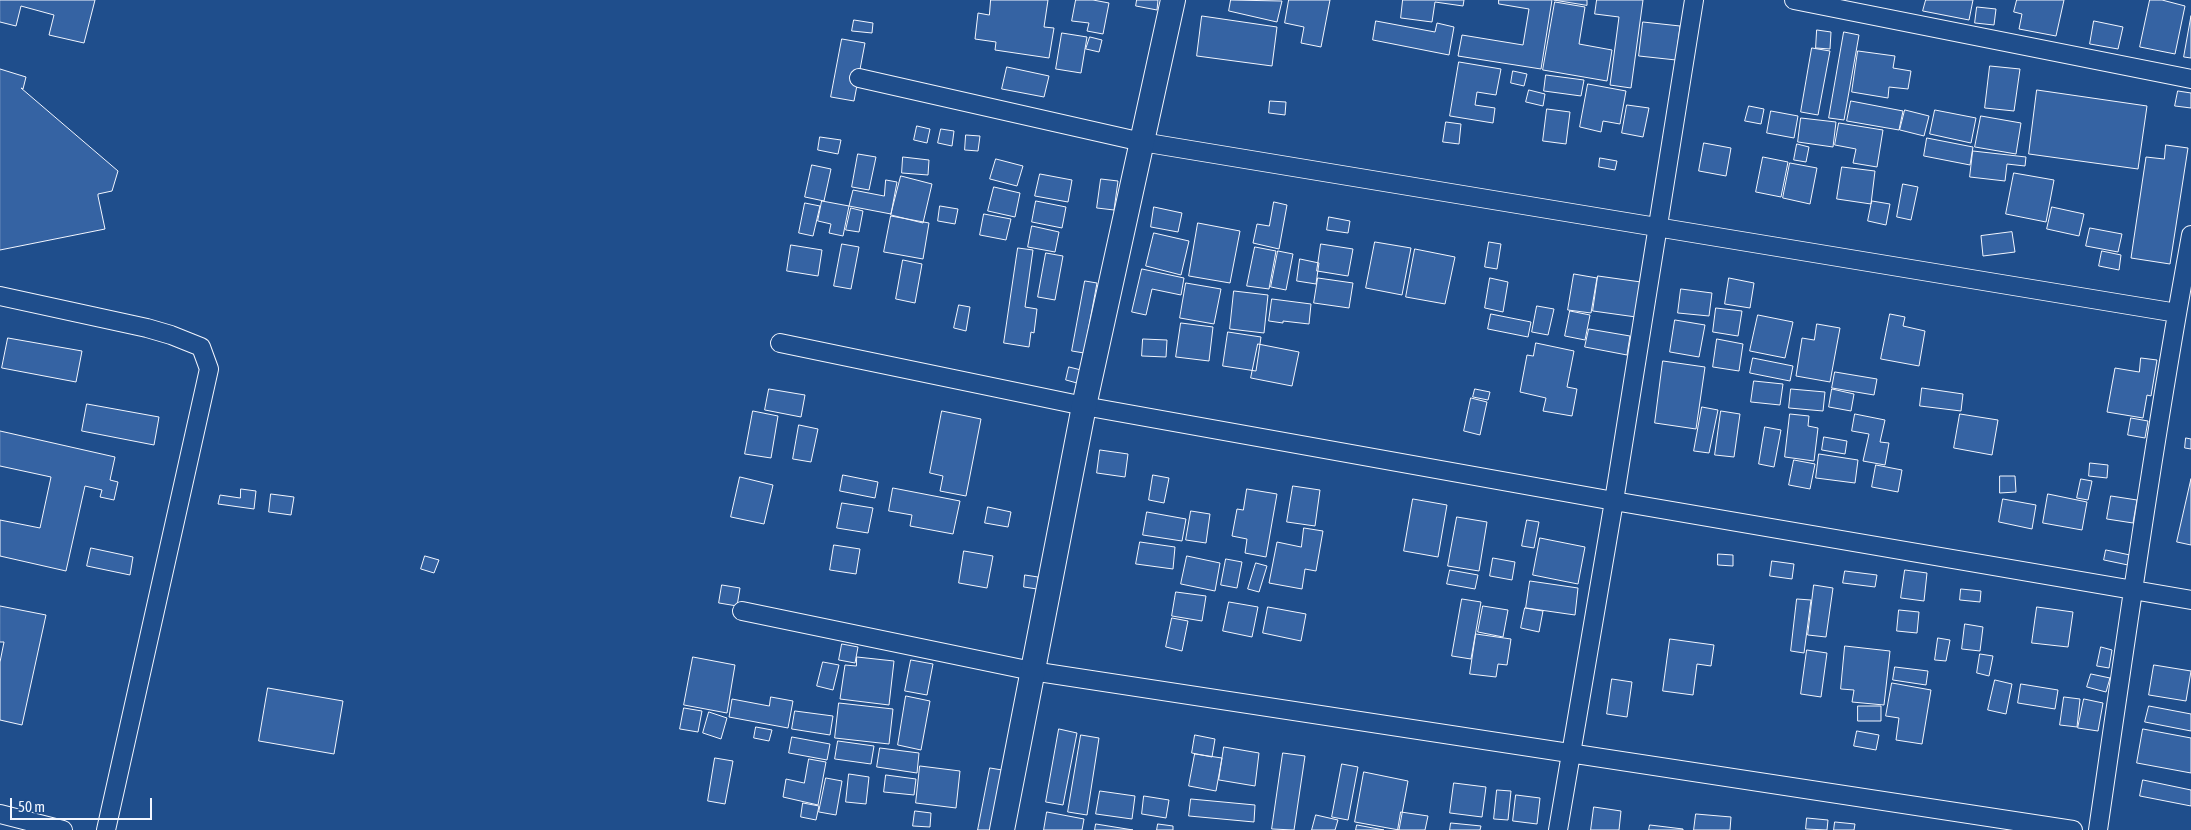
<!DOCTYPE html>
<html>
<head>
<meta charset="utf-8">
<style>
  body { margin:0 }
  #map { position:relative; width:2191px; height:830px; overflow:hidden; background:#1f4e8c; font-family:"Asap Condensed",sans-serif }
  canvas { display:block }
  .scale { position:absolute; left:10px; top:798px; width:142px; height:22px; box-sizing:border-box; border:2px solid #f2f6ff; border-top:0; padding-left:6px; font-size:15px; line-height:18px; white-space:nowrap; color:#f2f6ff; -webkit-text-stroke:4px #1f4e8c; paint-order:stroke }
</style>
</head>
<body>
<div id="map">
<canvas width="2191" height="830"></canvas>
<div class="scale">50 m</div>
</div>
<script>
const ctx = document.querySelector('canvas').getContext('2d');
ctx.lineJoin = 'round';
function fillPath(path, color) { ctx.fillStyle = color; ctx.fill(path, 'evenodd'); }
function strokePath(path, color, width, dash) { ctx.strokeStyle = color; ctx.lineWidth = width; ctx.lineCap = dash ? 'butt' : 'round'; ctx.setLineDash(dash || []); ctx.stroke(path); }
const building = new Path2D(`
  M0 0H95L84 43 49 35 54 15 21 6 16 26 0 22Z
  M991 0H1048L1044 27 1054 28 1049 58 995 50 996 42 975 39 978 13 989 15Z
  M1076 0H1093L1109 3 1103 34 1087 31 1089 23 1072 21Z
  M1137 0H1158L1157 10 1136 6Z
  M1231 0 1282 1 1277 22 1229 11Z
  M1289 0H1330L1321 47 1301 43 1304 27 1285 23Z
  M1403 0H1464L1463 6 1435 2 1432 22 1401 18Z
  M1499 0H1552L1541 69 1458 56 1462 35 1523 45 1529 9 1499 4Z
  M1554 0H1587V5Z
  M1597 0H1643L1631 88 1610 85 1619 17 1595 14Z
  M1926 0H1973L1969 20 1923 11Z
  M2017 0H2064L2056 36 2019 29 2022 14 2014 12Z
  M2150 0H2162L2185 6 2175 54 2140 47Z
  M1555 2 1585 7 1579 44 1612 50 1607 81 1543 70Z
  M1977 7 1996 9 1994 25 1975 23Z
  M1202 16 1277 27 1272 66 1197 56Z
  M2191 16V58L2184 57Z
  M854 20 873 23 872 33 852 31Z
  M1376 21 1435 32 1437 23 1454 27 1449 55 1373 40Z
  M2094 21 2123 27 2118 49 2090 44Z
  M1643 22 1680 26 1676 60 1639 56Z
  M1817 30 1831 32 1830 49 1816 48Z
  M1844 32 1859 35 1844 120 1829 118Z
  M1062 33 1087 37 1081 73 1056 69Z
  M1090 37 1102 40 1099 52 1086 49Z
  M842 39 865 43 854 101 831 97Z
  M1812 48 1830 51 1818 115 1801 112Z
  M1858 51 1895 56 1893 68 1911 71 1908 89 1889 87 1888 98 1852 92Z
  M1459 62 1501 69 1496 95 1477 92 1475 105 1495 108 1493 123 1450 116Z
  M1990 66 2020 69 2014 111 1985 108Z
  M1007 67 1049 76 1044 97 1002 89Z
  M0 69 26 77 23 89 21 88 118 171 112 191 98 194V196L105 229 0 250Z
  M1513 71 1527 74 1524 86 1511 83Z
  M1546 75 1584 80 1581 96 1544 91Z
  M1588 84 1626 91 1620 124 1603 121 1601 132 1580 127Z
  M1529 90 1545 94 1543 106 1526 102Z
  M2037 90 2147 106 2138 169 2029 154Z
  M2178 91 2191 93V108L2175 106Z
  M1270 101 1286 102 1285 115 1269 113Z
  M1851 101 1903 111 1899 130 1847 121Z
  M1627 105 1649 108 1643 137 1622 133Z
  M1749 106 1764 109 1761 124 1745 121Z
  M1547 109 1570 112 1566 144 1543 141Z
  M1905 110 1929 116 1924 136 1900 130Z
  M1935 110 1976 118 1971 143 1930 134Z
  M1771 111 1798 116 1794 138 1767 133Z
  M1981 116 2021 123 2016 154 1975 147Z
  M1801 118 1836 122 1833 147 1798 142Z
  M1446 122 1461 124 1459 144 1443 142Z
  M1839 123 1883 130 1877 167 1853 163 1856 149 1835 145Z
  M917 126 930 129 927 143 914 140Z
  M941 129 954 131 952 146 938 143Z
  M966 135 980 136 978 151 965 150Z
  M820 137 841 140 838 154 818 150Z
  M1927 138 1973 147 1970 165 1924 156Z
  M1704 143 1731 148 1726 176 1699 171Z
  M1797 144 1809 147 1806 162 1794 160Z
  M2166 145 2188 148 2170 264 2131 258 2146 157 2164 159Z
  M1973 151 2026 157 2025 166 2007 164 2005 181 1970 177Z
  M858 154 876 157 869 190 852 187Z
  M903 157 929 160 928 175 902 173Z
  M1763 157 1788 162 1781 197 1756 192Z
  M1600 158 1617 161 1615 170 1599 167Z
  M996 159 1023 166 1017 186 990 179Z
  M1790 163 1817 168 1810 204 1783 198Z
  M812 165 831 169 824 201 805 197Z
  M1842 167 1875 171 1871 204 1837 199Z
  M2014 173 2054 180 2046 222 2006 214Z
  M1040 174 1072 180 1068 202 1035 196Z
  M901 176 932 184 923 223 891 215Z
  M1101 179 1118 181 1114 210 1097 208Z
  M886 180 897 182 891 214 849 206 853 190 884 196Z
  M1903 184 1918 187 1911 220 1897 217Z
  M994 187 1020 193 1015 217 988 211Z
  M822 201 849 206 843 236 829 233 831 224 818 221Z
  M1036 201 1066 207 1062 228 1032 222Z
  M1872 201 1890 204 1886 225 1868 221Z
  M1274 202 1287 205 1279 249 1253 243 1257 224 1269 226Z
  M805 203 820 206 813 236 799 233Z
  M940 206 958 209 955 224 938 221Z
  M1154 207 1182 213 1178 232 1151 227Z
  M2052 207 2084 214 2079 236 2047 229Z
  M851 208 863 211 859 232 846 230Z
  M984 214 1011 219 1006 240 980 235Z
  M891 216 929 223 923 259 884 252Z
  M1329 217 1350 221 1348 233 1327 230Z
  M1198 223 1240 231 1230 283 1189 276Z
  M1032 226 1059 232 1055 252 1028 247Z
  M2090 228 2122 234 2118 252 2086 246Z
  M2012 232 2015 252 1983 256 1981 236Z
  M1154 233 1189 241 1181 275 1146 266Z
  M1375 242 1411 248 1402 295 1366 288Z
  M1489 242 1501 244 1497 269 1485 267Z
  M842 244 859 247 851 289 834 286Z
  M1321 244 1353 249 1348 276 1317 271Z
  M791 245 822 250 818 276 787 271Z
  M1255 247 1276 251 1269 289 1247 286Z
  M1018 248 1033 250 1025 307 1037 309 1034 333 1031 332 1029 347 1004 343Z
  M1415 249 1455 257 1445 304 1406 297Z
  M1278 251 1293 254 1286 290 1271 287Z
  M2102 251 2121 255 2119 270 2099 266Z
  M1046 253 1063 256 1055 300 1038 297Z
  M1300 259 1319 263 1316 284 1297 281Z
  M903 260 922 264 915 303 896 299Z
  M1142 269 1184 278 1181 295 1152 289 1146 315 1132 312Z
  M1574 274 1597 278 1591 313 1568 310Z
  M1598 276 1641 282 1636 317 1593 311Z
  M1318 278 1353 283 1349 308 1314 303Z
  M1490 278 1508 282 1503 312 1485 308Z
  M1729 278 1754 283 1750 308 1725 304Z
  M1085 281 1097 283 1084 353 1072 351Z
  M1186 283 1221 289 1214 324 1180 318Z
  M1681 289 1712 293 1709 316 1678 313Z
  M1234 291 1268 295 1264 333 1230 329Z
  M1272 299 1311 304 1309 324 1283 321V323L1269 321Z
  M959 305 970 307 966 331 954 328Z
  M1537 306 1554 309 1548 335 1532 332Z
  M1716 308 1742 311 1738 336 1713 332Z
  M1570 311 1590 315 1585 340 1565 336Z
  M1491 314 1531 322 1528 337 1488 329Z
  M1890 314 1905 317 1903 326 1925 331 1919 366 1881 359Z
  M1758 315 1793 322 1785 358 1750 351Z
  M1675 320 1705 325 1699 357 1670 352Z
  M1181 323 1213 327 1209 361 1176 357Z
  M1817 324 1840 328 1830 382 1796 376 1802 338 1814 340Z
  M1589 329 1630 336 1627 355 1585 347Z
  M1228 332 1261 337 1256 371 1223 366Z
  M8 338 82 351 76 382 2 368Z
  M1143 339 1167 340 1166 357 1142 356Z
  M1717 339 1743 344 1739 371 1713 367Z
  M1536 343 1574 351 1567 387 1577 389 1572 416 1543 411 1546 398 1520 392 1527 355 1533 356Z
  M1258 344 1299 352 1292 386 1251 378Z
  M1753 358 1793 366 1790 381 1750 373Z
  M2141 358 2157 360 2151 396 2147 395 2143 418 2107 412 2115 368 2139 372Z
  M1663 361 1705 367 1696 429 1655 423Z
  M1069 367 1081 370 1077 383 1066 380Z
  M1835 372 1877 379 1874 395 1832 388Z
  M1754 381 1783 384 1780 405 1751 402Z
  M1922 388 1963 394 1961 411 1920 406Z
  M769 389 805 395 801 417 765 410Z
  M1475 389 1490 392 1488 400 1473 397Z
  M1791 389 1825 392 1823 411 1789 408Z
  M1832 389 1854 394 1851 411 1829 407Z
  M1471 398 1487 402 1480 435 1464 431Z
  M87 404 159 417 154 445 82 431Z
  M1702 407 1718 410 1709 453 1694 451Z
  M753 411 778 416 771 458 745 454Z
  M942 411 981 419 966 496 940 491 943 476 930 473Z
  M1721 411 1740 414 1734 457 1715 455Z
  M1790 414 1809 416 1808 426 1818 428 1814 461 1785 457Z
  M1855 414 1885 420 1880 442 1889 443 1885 465 1863 461 1869 434 1852 431Z
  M1960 414 1998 420 1992 455 1954 448Z
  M2131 418 2148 421 2145 438 2128 435Z
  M799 425 818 429 811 462 793 459Z
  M1765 427 1781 430 1774 467 1759 464Z
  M0 431 115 457 110 480 118 482 114 500 100 497 102 490 85 486 66 571 0 556V520L40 528 51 477 0 466Z
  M1824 437 1847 441 1845 454 1822 450Z
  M2186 438 2191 439V449L2185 448Z
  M1100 450 1128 454 1125 477 1097 473Z
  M1819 454 1858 460 1855 483 1816 478Z
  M1794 460 1815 464 1810 489 1789 485Z
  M2090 463 2108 465 2107 478 2089 476Z
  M1876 465 1902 470 1898 492 1872 487Z
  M843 475 878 482 875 498 840 491Z
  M1153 475 1169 478 1164 503 1149 500Z
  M2000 476H2015L2016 492 2000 493Z
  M740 477 773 485 764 524 731 517Z
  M2081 479 2092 481 2088 500 2077 498Z
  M2191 479V545L2177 542Z
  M1293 486 1320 490 1315 526 1287 522Z
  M893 488 960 501 953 534 910 526 912 515 889 511Z
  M241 489 256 491 254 509 218 504 220 495 240 498Z
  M1247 489 1277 494 1266 557 1245 553 1247 539 1232 536 1237 509 1243 510Z
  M271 494 294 497 291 515 269 512Z
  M2048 494 2087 502 2082 530 2043 523Z
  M2111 496 2137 500 2133 523 2107 519Z
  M1413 499 1447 505 1438 557 1404 551Z
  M2003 499 2036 505 2032 529 1999 522Z
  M842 503 873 508 868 533 837 528Z
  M988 507 1011 512 1008 527 985 523Z
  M1191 511 1210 514 1206 543 1186 540Z
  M1147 512 1186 519 1182 541 1143 535Z
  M1457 517 1487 522 1479 571 1448 566Z
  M1527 520 1539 522 1534 548 1522 546Z
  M1304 528 1323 531 1316 571 1305 569 1302 589 1269 583 1277 542 1301 547Z
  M1540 538 1585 547 1578 584 1533 575Z
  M1140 542 1175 547 1173 569 1136 564Z
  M834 545 860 549 856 574 830 570Z
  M91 548 133 557 130 575 87 566Z
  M2106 550 2130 555 2128 565 2104 560Z
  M964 551 993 556 987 588 959 583Z
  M1718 554 1733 555V566L1718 565Z
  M425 556 439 560 434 573 421 569Z
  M1187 556 1220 563 1215 591 1181 584Z
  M1493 558 1515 562 1512 580 1490 576Z
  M1226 559 1242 562 1237 588 1221 585Z
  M1772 561 1794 564 1792 579 1770 576Z
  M1256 563 1267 566 1259 592 1248 589Z
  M1450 570 1478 575 1475 589 1447 584Z
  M1905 570 1927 573 1924 601 1901 598Z
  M1845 571 1877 575 1875 587 1843 583Z
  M1025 575 1038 577 1037 589 1024 587Z
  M1530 581 1578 588 1575 615 1526 608Z
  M722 585 740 588 737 606 719 603Z
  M1814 585 1833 588 1826 637 1808 635Z
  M1961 589 1981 591 1980 602 1960 600Z
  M1176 592 1206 596 1202 621 1172 616Z
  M1462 599 1481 602 1471 659 1452 656Z
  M1797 599 1811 600 1804 653 1791 651Z
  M1229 602 1258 607 1252 637 1223 631Z
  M0 606 46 615 22 725 0 720V662L4 642H0Z
  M1483 606 1508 610 1503 637 1478 632Z
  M1268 607 1306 614 1301 641 1263 633Z
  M2037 607 2073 612 2068 647 2032 643Z
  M1525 608 1543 611 1539 632 1521 628Z
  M1899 610 1919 612 1917 633 1897 631Z
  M1172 618 1188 621 1182 651 1166 647Z
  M1965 624 1983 627 1980 651 1962 649Z
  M1476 634 1511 639 1507 665 1498 664 1496 677 1470 674Z
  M1938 638 1950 640 1946 661 1935 660Z
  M1670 639 1714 645 1711 666 1697 664 1693 695 1663 691Z
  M842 644 858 647 855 663 839 660Z
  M1845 646 1890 651 1884 705 1852 702 1854 690 1841 689Z
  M2101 647 2112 650 2109 668 2097 666Z
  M1807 650 1827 653 1821 697 1801 694Z
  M1980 654 1993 656 1989 676 1977 673Z
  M693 657 735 665 727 713 684 705Z
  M857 657 894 661 889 705 840 699 845 665 856 666Z
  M911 660 933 664 927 695 905 691Z
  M823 662 839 665 833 690 817 686Z
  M2154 665 2191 671 2186 701 2149 695Z
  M1895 667 1928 671 1926 685 1893 680Z
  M2091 674 2110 678 2106 692 2087 687Z
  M1612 679 1632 682 1627 717 1607 714Z
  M1995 680 2012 684 2006 714 1988 710Z
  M1892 683 1931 690 1922 744 1896 740 1899 718 1886 716Z
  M2021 684 2058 690 2055 709 2018 703Z
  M268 688 343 701 334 754 259 741Z
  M906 696 930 701 921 750 898 745Z
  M771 697 793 701 788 728 729 717 732 699 769 706Z
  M2064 697 2080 699 2077 727 2060 725Z
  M2084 699 2103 703 2098 731 2078 728Z
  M839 703 893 709 889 744 835 738Z
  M1858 706H1881V721H1858Z
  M2149 706 2191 714V731L2145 722Z
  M684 708 702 711 698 732 680 729Z
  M795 711 833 716 830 735 792 729Z
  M709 712 727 718 721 739 703 733Z
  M756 727 772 730 769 741 754 738Z
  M1059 729 1077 733 1063 805 1046 802Z
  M2143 729 2191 738V773L2137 763Z
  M1857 731 1879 735 1876 750 1854 746Z
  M1081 735 1099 738 1087 815 1068 812Z
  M1195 735 1215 739 1212 757 1192 753Z
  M792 737 830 744 827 760 789 753Z
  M838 741 874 746 871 764 835 759Z
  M1224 747 1259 753 1255 786 1219 780Z
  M880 748 919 753 917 773 877 767Z
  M1283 753 1305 756 1294 830 1272 829Z
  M1195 754 1222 758 1216 791 1189 786Z
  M715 758 733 761 725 804 708 801Z
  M809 759 826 762 818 805 783 797 786 779 804 783Z
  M1342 764 1358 767 1348 820 1332 817Z
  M920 766 960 771 956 808 916 803Z
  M990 768 1008 771 997 830H978Z
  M1364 772 1408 781 1399 830 1355 822Z
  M849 774 869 777 866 804 846 802Z
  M886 775 916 779 914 795 884 792Z
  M826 778 842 781 836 815 819 812Z
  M2143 780 2191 790V806L2140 796Z
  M1454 783 1486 787 1482 817 1450 813Z
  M1497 790 1511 791 1508 820 1494 819Z
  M1100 791 1135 796 1132 819 1096 814Z
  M1516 795 1540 798 1537 824 1513 821Z
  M1144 796 1169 800 1166 818 1142 814Z
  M1191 799 1255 805 1254 822 1189 816Z
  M803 803 819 806 816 820 801 817Z
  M1594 807 1621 811 1619 830H1591Z
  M915 811 931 813 930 827 913 826Z
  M1047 812 1084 819 1082 830H1044Z
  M1401 812 1428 816 1425 830H1398Z
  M1696 814 1731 817 1730 830H1694Z
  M1316 815 1338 820 1335 830H1312Z
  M1807 818 1828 820 1827 830 1806 829Z
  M1835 822 1855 824 1854 830H1834Z
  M1451 823 1481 826 1480 830H1450Z
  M1096 824 1133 830H1095Z
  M1158 824 1173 826V830H1157Z
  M1357 825 1384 830H1356Z
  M1650 825 1683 829V830H1649Z`);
fillPath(building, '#3563a3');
strokePath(building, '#f2f6ff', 1);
const street = new Path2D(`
  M1794 0 2191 79
  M859 78 1142 142 2177 313
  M0 296 147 328 171 335 201 347 209 369 106 830
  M780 343 1084 406 1614 501 2191 600
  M742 611 1032 671 2073 830
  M0 814 63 830
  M1558 830 1614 501 1694 0
  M2098 830C2127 631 2155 432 2191 235`);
const secondary = new Path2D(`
  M1002 830 1084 406 1173 0`);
strokePath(street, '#f2f6ff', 20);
strokePath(secondary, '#f2f6ff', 26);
strokePath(street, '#1f4e8c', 18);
strokePath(secondary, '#1f4e8c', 24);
</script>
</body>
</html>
